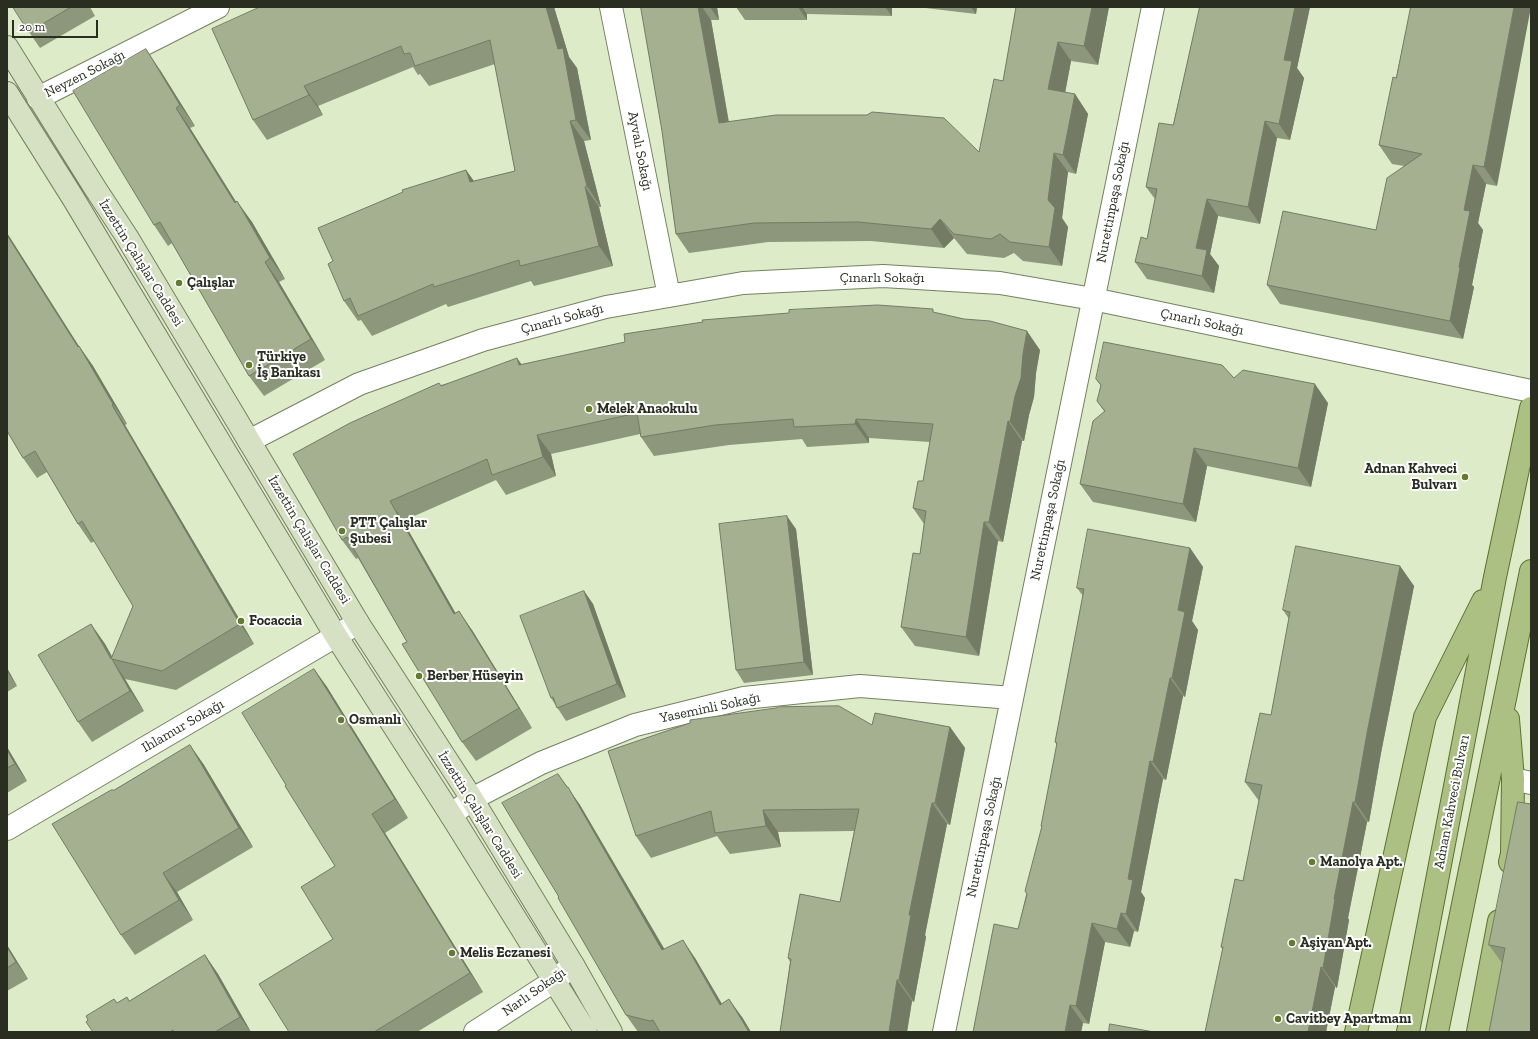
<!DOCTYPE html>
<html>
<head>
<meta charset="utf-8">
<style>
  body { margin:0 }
  #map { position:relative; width:1538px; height:1039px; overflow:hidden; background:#deebc9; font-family:"Zilla Slab",serif }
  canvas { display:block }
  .frame { position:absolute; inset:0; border:8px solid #292e21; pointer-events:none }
  .scale { position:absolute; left:12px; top:20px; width:86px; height:18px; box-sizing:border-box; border:2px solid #292e21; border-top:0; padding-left:5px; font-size:12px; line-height:14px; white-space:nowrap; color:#292e21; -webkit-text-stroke:3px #fff; paint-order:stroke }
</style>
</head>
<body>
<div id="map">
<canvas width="1538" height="1039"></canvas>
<div class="frame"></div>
<div class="scale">20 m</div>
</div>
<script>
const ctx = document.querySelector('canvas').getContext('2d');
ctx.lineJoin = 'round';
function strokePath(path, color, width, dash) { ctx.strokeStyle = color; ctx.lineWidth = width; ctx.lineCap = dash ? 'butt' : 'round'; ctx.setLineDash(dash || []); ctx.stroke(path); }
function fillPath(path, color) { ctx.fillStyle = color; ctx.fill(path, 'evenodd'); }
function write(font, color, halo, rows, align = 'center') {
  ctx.font = font + ' "Zilla Slab",serif'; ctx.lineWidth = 4; ctx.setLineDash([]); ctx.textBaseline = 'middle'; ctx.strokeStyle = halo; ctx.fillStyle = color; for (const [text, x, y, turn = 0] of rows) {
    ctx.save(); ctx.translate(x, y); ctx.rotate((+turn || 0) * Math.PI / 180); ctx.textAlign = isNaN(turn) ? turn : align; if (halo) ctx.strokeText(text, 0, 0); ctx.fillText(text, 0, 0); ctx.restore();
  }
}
const minor = new Path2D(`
  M611 7 669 296
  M38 98 218 7
  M249 441 359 384 483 340 606 307 743 283 883 276 1000 283 1093 299 1531 391
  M1513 779 1531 783
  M451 815 472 799 541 763 635 725 744 698 860 686 1012 698
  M7 829 358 623
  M475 1032 554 981 573 965
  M944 1032 1153 7`);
const secondary = new Path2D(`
  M7 47 95 188 127 237 358 623 472 799 573 965 611 1032
  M7 93 73 198 336 636 451 815 586 1032`);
const primary = new Path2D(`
  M1508 719 1513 779 1512 854 1510 862
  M1356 1032 1425 717 1483 601
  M1408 1032 1495 577 1531 408
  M1437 1032 1531 571
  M1478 1032 1499 921`);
strokePath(minor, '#758162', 24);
strokePath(secondary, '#758162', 24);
strokePath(primary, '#5c722c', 24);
strokePath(minor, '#fff', 22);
strokePath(secondary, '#d6e0c2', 22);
strokePath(primary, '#adc084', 22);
fillPath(new Path2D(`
  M13 7H90L95 16 40 48 29 32Z
  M260 7H554L569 57 577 68 591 140 584 141 601 207H599L613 266 534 286 531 281 448 307 446 304 372 336 361 320 358 321 344 301 333 261 466 170 474 181 515 171 495 64 429 86 420 74 418 75 413 67 318 106 323 115 267 140 253 120Z
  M641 7H717L719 20H711L729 122 979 152 1003 81 1016 7H1109L1098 65 1071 61 1065 93 1075 94 1088 114 1076 174 1068 172 1062 218 1068 227 1062 266 1023 261 1014 253 1004 258 967 254 954 238 944 248 871 241 768 242 689 253 676 234 662 131Z
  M736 7H892V16L807 14V20H745Z
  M917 7H977L976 14Z
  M1200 7H1310L1297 68 1304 78 1290 140 1277 138 1260 224 1218 216 1210 254 1219 266 1214 293 1147 279 1135 262 1147 239 1155 199 1146 187 1173 125Z
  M1411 7 1497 186 1486 184 1478 223 1483 230 1472 285 1474 287 1463 339 1280 304 1267 285 1376 230 1404 166 1392 164 1379 145 1396 78Z
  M160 70 195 126 190 128 236 202 252 222 285 279 279 282 325 360 264 396 249 376 172 243 168 246 154 225Z
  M7 233 79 346 93 366 127 424 125 425 254 644 176 690 125 679 144 711 92 742 78 722 91 624 105 644 112 657 133 606 95 541 91 543 78 524 47 472 37 478 23 458 7 431Z
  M936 313 1040 350 1036 373 1034 397 1029 415 1024 441H1022L1003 542 998 541 979 656 915 646 901 627 920 554 924 524 913 508 923 481 930 442 869 438V443L807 447 802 439 729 445 654 456 641 437 640 434 551 454 556 476 506 495 496 480 403 521 455 613 472 630 532 728 476 761 462 742 407 642 358 558 356 559 342 540 441 385 522 365Z
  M1234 378 1328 403 1311 487 1207 466 1196 522 1093 502 1080 484 1104 411 1097 401 1101 386 1096 379Z
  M796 529 813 675 744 683 736 670Z
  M1190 548 1203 567 1192 621 1198 630 1185 697 1183 696 1166 780 1163 779 1141 892 1145 898 1138 932 1134 931 1130 947 1105 942 1089 1024 1083 1023 1081 1032 1018 929 1042 827 1041 826 1057 745 1055 742 1083 596 1077 588Z
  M1400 566 1414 586 1381 753 1369 822H1367L1348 918 1349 920 1337 988 1335 987 1326 1032H1205L1223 950 1221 947 1243 881 1259 801 1245 782 1271 715 1289 619 1283 610Z
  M584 591 593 604 626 697 566 721 551 698Z
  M7 668 17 686 7 692Z
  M314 669 327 687 408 818 385 833 483 992 417 1032H289L333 939 335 866 286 785Z
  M872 725 950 727 965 748 950 825 947 824 925 935 926 937 914 1002 912 1001 907 1032H780L790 962 788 958 840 902 854 831 778 832 781 847 730 854 717 836 651 858 636 836Z
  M190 745 204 765 253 847 177 892 193 920 135 955 121 935 114 790Z
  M7 747 27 781 7 793Z
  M558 774 580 805 664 949 695 958 722 1004 742 1017 751 1032H638L626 1015 559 897Z
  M1531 804 1502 963 1489 945Z
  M7 945 28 979 7 991Z
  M205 955 218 974 251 1032H93L129 1001Z`), '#8d977c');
fillPath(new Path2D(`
  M546 7H554L569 57 577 68 591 140 576 120 558 49Z
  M698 7H702L711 20 732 142 719 123Z
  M710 7H717L719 20Z
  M798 7H802L807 14V20Z
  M885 7H892V16Z
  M971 7H977L976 14Z
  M1092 7H1109L1098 65 1084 46Z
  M1295 7H1310L1297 68 1304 78 1290 140 1279 124 1284 60Z
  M1514 7H1531L1497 186 1484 167Z
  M1058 42 1071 61 1062 109 1048 89Z
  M146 49 160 70 195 126 180 105Z
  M304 86 318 106 323 115 309 95Z
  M1075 94 1088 114 1076 174 1063 155Z
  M176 108 190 128 250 224 235 203Z
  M570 121 584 141 601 207 587 186Z
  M1265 121 1277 138 1260 224 1248 207Z
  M1054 153 1068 172 1062 218 1068 227 1062 266 1049 247 1048 200Z
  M1473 165 1486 184 1478 223 1483 230 1472 285 1474 287 1463 339 1450 321 1464 210Z
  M466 170 480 190 470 182Z
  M585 187 599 207 613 266 599 246Z
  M1207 199 1218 216 1210 254 1219 266 1214 293 1202 276 1196 248Z
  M237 201 252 222 285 279 270 258Z
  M940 219 954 238 944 248 931 229Z
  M7 233 83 353 79 346 93 366 127 424 113 404 78 347 32 275 7 235Z
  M265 262 279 282 325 360 311 339Z
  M1027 331 1040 350 1036 373 1034 397 1029 415 1024 441 1010 422Z
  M517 358 531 377 519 365Z
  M1315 384 1328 403 1311 487 1298 468Z
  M112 405 125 425 254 644 240 624Z
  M856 419 869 438V443L855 424Z
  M1008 421 1022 441 1003 542 989 522Z
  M537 435 551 454 556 476 543 457Z
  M1194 448 1207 466 1196 522 1183 504Z
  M390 501 403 521 467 633 454 614Z
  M787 516 796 529 813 675 804 662Z
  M984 522 998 541 979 656 966 637Z
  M1190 548 1203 567 1192 621 1198 630 1185 697 1172 678 1178 610Z
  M1400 566 1414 586 1381 753 1369 822 1355 802 1367 733Z
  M584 591 593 604 626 697 617 684Z
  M459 611 472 630 532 728 519 708Z
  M91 624 105 644 114 660 112 659Z
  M112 659 125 679 144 711 130 691Z
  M7 668 17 686 7 671Z
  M314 669 327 687 408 818 395 799Z
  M1170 678 1183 696 1166 780 1153 762Z
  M950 727 965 748 950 825 935 803Z
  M190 745 204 765 253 847 239 828Z
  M7 747 27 781 15 764 7 750Z
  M1150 761 1163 779 1141 892 1145 898 1138 932 1126 914 1128 879Z
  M558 774 580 805 675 967 662 950Z
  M1353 802 1367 822 1348 918 1349 920 1337 988 1323 968 1334 899Z
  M932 803 947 824 925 935 926 937 914 1002 899 980 909 915Z
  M763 810 778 832 781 847 766 826Z
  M372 814 385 833 483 992 470 973Z
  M163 873 177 892 193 920 179 900Z
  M1121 913 1134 931 1130 947 1117 929Z
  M1092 923 1105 942 1089 1024 1076 1006Z
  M683 940 695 958 733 1023 720 1005Z
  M7 945 28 979 16 962 7 947Z
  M205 955 218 974 251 1032 240 1017Z
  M1321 967 1335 987 1326 1032H1308Z
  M897 980 912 1001 907 1032H889Z
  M729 999 742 1017 751 1032H749Z
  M1070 1005 1083 1023 1081 1032H1065Z`), '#737b65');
const building = new Path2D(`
  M13 7H71L29 32Z
  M260 7H546L558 49 563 48 576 120 570 121 587 186 585 187 599 246 520 266 519 260 434 287 433 284 358 316 350 298 344 301 328 264 333 261 318 228 403 192 402 190 466 170 470 182 515 171 490 40 415 66 410 53 404 54 401 46 304 86 309 95 253 120 212 29Z
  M641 7H698L719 123 776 115H867L872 112 944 118 979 152 994 79 1003 81 1016 7H1092L1084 46 1058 42 1048 89 1075 94 1063 155 1054 153 1048 200 1055 208 1049 247 1010 242 1000 234 991 239 954 234 940 219 931 229 858 222 754 223 676 234 662 131Z
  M1200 7H1295L1284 60 1292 61 1279 124 1265 121 1248 207 1207 199 1196 248 1207 250 1202 276 1135 262 1141 237 1147 239 1157 189 1146 187 1159 123 1173 125Z
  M1411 7H1514L1484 167 1473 165 1464 210 1470 211 1459 267 1460 268 1450 321 1267 285 1283 211 1376 230 1387 178 1422 154 1379 145 1393 77 1396 78Z
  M146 49 180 105 176 108 235 203 237 201 270 258 265 262 311 339 249 376 160 222 154 225 73 91Z
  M7 235 78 347 79 346 113 404 112 405 240 624 162 671 112 659 130 691 78 722 38 655 91 624 111 659 133 606 82 521 78 524 35 451 23 458 7 431Z
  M878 305 933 309V312L964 319 990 321 1027 331 1023 354 1021 378 1015 396 1010 422 1008 421 989 522H984L966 637 901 627 913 553 920 554 926 511 913 508 918 481H923L933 424 856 419 855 424 794 427 793 419 715 425 641 437 637 413 537 435 543 457 492 475 487 459 390 501 454 614 459 611 519 708 462 742 402 644 407 642 347 537 342 540 293 454 350 423 439 383 441 386 517 358 519 365 625 342 624 334 703 322 702 320 789 313V310Z
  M1104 342 1222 365 1234 378 1243 370 1315 384 1298 468 1194 448 1183 504 1080 484 1093 421 1105 411 1097 401 1101 385 1096 379Z
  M787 516 804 662 736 670 719 524Z
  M1088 529 1190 548 1178 610 1185 612 1172 678H1170L1153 762 1150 761 1128 879 1133 880 1126 914 1121 913 1117 929 1092 923 1076 1006 1070 1005 1065 1032H973L994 924 1018 929 1027 894 1025 891 1042 826H1041L1057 743 1055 742 1084 589 1077 588Z
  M1296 546 1400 566 1367 733 1355 802H1353L1334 899H1335L1323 968 1321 967 1308 1032H1205L1223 947H1221L1235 879 1243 881 1262 785 1245 782 1260 713 1271 715 1290 612 1283 610Z
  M584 591 617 684 557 708 553 697 551 698 520 616Z
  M314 669 395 799 372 814 470 973 374 1032H289L259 984 333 939 301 887 335 866 285 786 286 785 242 713Z
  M839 706 872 725 875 713 950 727 935 803H932L909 915H911L899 980H897L889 1032H780L791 959 788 958 800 894 840 902 859 809 763 810 766 826 715 833 711 811 636 836 608 751 690 723V720L776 708 778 707Z
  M190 745 239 828 163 873 179 900 121 935 52 824 111 790H114Z
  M7 750 15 764 7 768Z
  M558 774 567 787H568L662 950 683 940 720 1005 729 999 749 1032H660L653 1020 650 1021 626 1015 558 898 559 897 502 803Z
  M1518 802 1531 804V1032H1489L1505 948 1489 945Z
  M7 947 16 962 7 968Z
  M205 955 240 1017 215 1032H174L173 1030 170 1032H93L86 1022 88 1020 86 1016 114 999 117 1003 127 997 129 1001Z
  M1110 1024 1154 1032H1109Z`);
fillPath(building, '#a4b090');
strokePath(building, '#737b65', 1);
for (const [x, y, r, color] of [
  [179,283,4,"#637b2e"],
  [249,365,4,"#637b2e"],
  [589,409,4,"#637b2e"],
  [1465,477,4,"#637b2e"],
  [342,531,4,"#637b2e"],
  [241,621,4,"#637b2e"],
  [419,676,4,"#637b2e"],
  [341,720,4,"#637b2e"],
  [1312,862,4,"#637b2e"],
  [1292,943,4,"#637b2e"],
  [452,953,4,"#637b2e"],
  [1278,1019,4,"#637b2e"]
]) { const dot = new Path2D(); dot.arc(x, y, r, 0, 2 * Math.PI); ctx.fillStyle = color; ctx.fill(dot); strokePath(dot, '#fff', 1.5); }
write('14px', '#292e21', '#fff', [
  ["Neyzen Sokağı",85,74,-27],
  ["Ayvalı Sokağı",640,151,79],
  ["Nurettinpaşa Sokağı",1113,202,-79],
  ["İzzettin Çalışlar Caddesi",141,263,58],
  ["Çınarlı Sokağı",882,278],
  ["Çınarlı Sokağı",562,319,-15],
  ["Çınarlı Sokağı",1202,322,12],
  ["Nurettinpaşa Sokağı",1048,520,-78],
  ["İzzettin Çalışlar Caddesi",309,540,59],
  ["Yaseminli Sokağı",710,708,-12],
  ["Ihlamur Sokağı",183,726,-30],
  ["Adnan Kahveci Bulvarı",1452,802,-79],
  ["İzzettin Çalışlar Caddesi",480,815,58],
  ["Nurettinpaşa Sokağı",984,837,-78],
  ["Narlı Sokağı",534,992,-35]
]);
write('bold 14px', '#292e21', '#fff', [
  ["Çalışlar",187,283],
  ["Türkiye",257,357],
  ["İş Bankası",257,373],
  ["Melek Anaokulu",597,409],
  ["Adnan Kahveci",1457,469,"right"],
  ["Bulvarı",1457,485,"right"],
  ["PTT Çalışlar",350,523],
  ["Şubesi",350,539],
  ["Focaccia",249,621],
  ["Berber Hüseyin",427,676],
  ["Osmanlı",349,720],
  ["Manolya Apt.",1320,862],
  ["Aşiyan Apt.",1300,943],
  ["Melis Eczanesi",460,953],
  ["Cavitbey Apartmanı",1286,1019]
], 'left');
</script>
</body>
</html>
